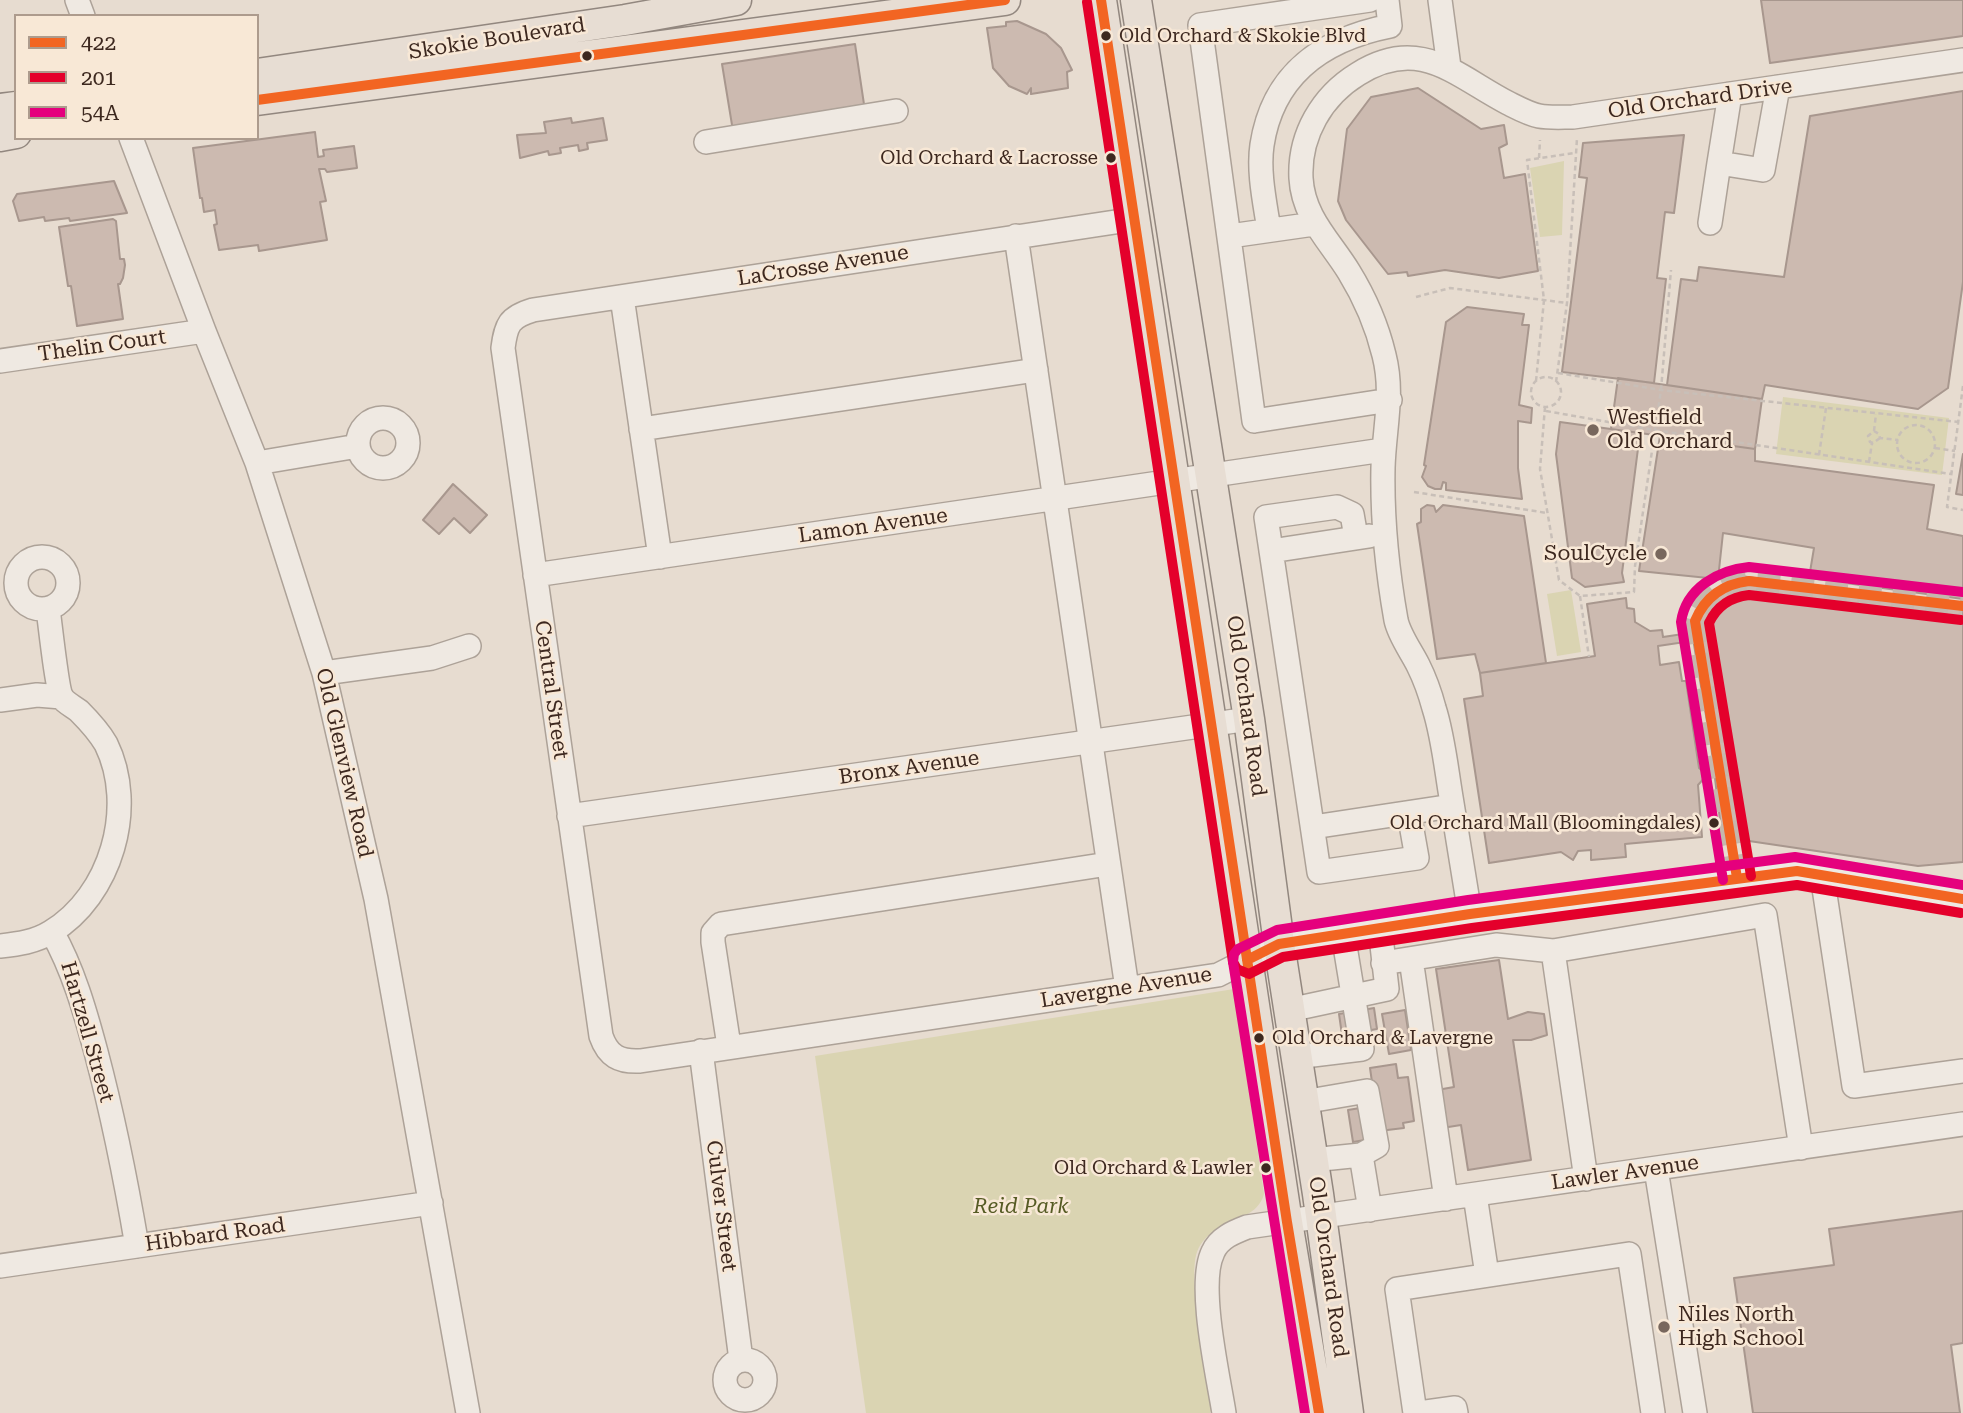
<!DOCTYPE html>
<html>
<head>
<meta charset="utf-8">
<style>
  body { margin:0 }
  #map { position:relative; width:1963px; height:1413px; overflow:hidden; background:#e7dcd0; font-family:"Roboto Serif",serif }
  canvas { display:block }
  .legend { position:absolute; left:14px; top:14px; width:245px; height:126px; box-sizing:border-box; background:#f8e8d6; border:2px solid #ad9b8d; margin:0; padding:9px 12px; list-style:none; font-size:21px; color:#3d281f }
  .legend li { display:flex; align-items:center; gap:14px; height:35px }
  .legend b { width:35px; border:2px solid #ad9b8d }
</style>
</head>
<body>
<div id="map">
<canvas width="1963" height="1413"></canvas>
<ul class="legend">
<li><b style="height:9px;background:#f26522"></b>422</li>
<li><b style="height:9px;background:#e4002b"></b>201</li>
<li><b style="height:9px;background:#e5007d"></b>54A</li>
</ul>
</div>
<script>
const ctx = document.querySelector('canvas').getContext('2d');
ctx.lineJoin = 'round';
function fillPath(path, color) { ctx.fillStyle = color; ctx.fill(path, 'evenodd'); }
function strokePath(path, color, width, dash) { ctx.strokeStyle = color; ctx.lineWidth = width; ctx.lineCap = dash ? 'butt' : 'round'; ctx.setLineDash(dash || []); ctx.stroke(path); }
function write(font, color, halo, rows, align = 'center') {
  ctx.font = font + ' "Roboto Serif",serif'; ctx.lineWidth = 5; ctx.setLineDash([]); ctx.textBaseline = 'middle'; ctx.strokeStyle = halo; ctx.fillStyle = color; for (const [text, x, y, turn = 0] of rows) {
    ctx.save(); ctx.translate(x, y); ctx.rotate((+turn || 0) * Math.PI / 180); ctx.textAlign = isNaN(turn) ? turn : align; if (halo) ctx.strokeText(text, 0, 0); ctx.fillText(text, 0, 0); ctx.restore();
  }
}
fillPath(new Path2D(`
  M1564 161 1562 235 1540 237 1530 168Z
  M1783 397 1949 418 1942 475 1776 454Z
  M1571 590 1581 652 1557 656 1547 594Z
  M1234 989 1264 1194C1258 1216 1236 1217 1218 1228 1209 1234 1201 1241 1197 1252 1187 1280 1208 1369 1214 1402L1210 1413H866L815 1056Z`), '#dad4b2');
const building = new Path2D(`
  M1761 0H1963V36L1770 63Z
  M1017 21 1046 34 1061 48 1072 70 1067 72 1068 88 1031 94V88L1027 94 1009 86 993 68 987 28 1006 26V22Z
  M855 44 865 111 733 131 722 64Z
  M1418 88 1481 129 1504 125 1507 144 1499 148 1504 178 1525 174 1538 271 1499 278 1445 270 1408 276 1407 272 1388 274 1346 220 1338 201 1347 129 1371 97Z
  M1963 91V282L1948 388 1918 409 1765 385 1762 399 1667 385 1681 279 1697 281 1699 267 1784 277 1810 116Z
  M571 118 572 123 603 118 607 140 587 143 588 149 579 151 578 145 560 148 561 153 549 155 548 151 520 158 517 135 546 133 544 122Z
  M315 132 318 157 324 156 323 150 354 146 357 168 327 172 325 169H319L326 201 320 202 327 240 259 251 258 245 219 250 214 225 217 224 215 210 204 212 202 198H200L193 148Z
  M1684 135 1674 213 1665 212 1657 278 1666 279 1654 383 1562 372 1587 178 1579 177 1583 143Z
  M114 181 127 213 70 221 69 218 45 221 44 217 19 221 13 201 17 194Z
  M113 219 116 221 120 259H124L125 265 123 278 120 284H118L123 319 77 326 71 286H68L59 227Z
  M1467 307 1524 314 1522 325H1529L1519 405 1532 408 1531 423 1518 421V468L1522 499 1446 490V483L1443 482 1441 489H1435L1428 486 1422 477 1426 466 1424 465 1446 322Z
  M1618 378 1762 399 1755 449 1611 429Z
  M1560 422 1640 433 1622 573 1624 582 1585 587 1572 578 1556 454Z
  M1660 436 1755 449V461L1934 485 1927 529 1963 536V599L1809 578 1814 548 1723 533 1718 579 1639 571Z
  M1963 454V495L1956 494Z
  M453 484 487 515 470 533 454 518 439 534 423 520Z
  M1427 505 1434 506 1436 512 1443 505 1524 516 1546 663 1480 673 1475 654 1437 659 1417 524 1421 522V509Z
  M1741 576 1963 608V862L1918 866 1722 837 1711 745 1691 627 1709 601Z
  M1626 598 1627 608 1634 609 1635 622 1650 631 1662 630 1663 637 1683 634 1685 642 1658 646 1660 665 1679 662 1682 681H1686L1699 768 1707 775 1698 785 1702 837 1625 844 1626 857 1591 860V850L1578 851 1573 860 1561 852 1489 863 1464 699 1483 696 1480 673 1595 656 1587 604Z
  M1499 960 1508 1019 1528 1012 1544 1014 1547 1035 1531 1040H1513L1531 1160 1468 1170 1461 1125 1442 1128 1437 1090 1454 1087 1436 969Z
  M1374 1008 1377 1029 1342 1035 1339 1014Z
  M1405 1010 1411 1050 1389 1054 1382 1014Z
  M1396 1064 1398 1078 1408 1077 1414 1121 1403 1123 1404 1128 1379 1131 1370 1068Z
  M1366 1107 1371 1139 1353 1142 1348 1110Z
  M1963 1211V1343L1951 1345 1960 1413H1753L1734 1278 1834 1265 1829 1229Z`);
fillPath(building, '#ccbab0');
strokePath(building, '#a8978e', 2);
strokePath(new Path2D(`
  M1737 878 1695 621C1702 597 1725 582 1749 581L1963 606`), '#c5b8ad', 23, [23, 11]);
const minor = new Path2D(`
  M77 0 83 16
  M1370 0 1200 25 1254 421 1390 400
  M1440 0 1449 67
  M1730 94 1719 163 1763 170 1778 87
  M131 138 204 331 257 463 324 673 376 899 468 1413
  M706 142 896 111
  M1135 219 533 310C509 317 506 325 503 348L601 1036C608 1056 619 1062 640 1061L1218 975 1279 944 1470 914 1797 871 1963 899
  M1710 223 1719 163
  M1269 230C1265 203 1258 172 1262 145 1273 73 1324 39 1390 26L1387 0
  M1016 236 1127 988
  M1230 236 1314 224
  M622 297 660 557
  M0 361 204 331
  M358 443a25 25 0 1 1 50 0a25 25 0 1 1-50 0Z
  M641 429 1036 370
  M257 463 358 446
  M1356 537 1352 514 1337 507 1266 517 1319 872 1417 858 1409 813
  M1271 551 1369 536
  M16 583a26 26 0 1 1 52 0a26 26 0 1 1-52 0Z
  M535 575 1383 450
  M324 673 432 658 469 646
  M0 700 37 695 62 697
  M569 816 1249 719
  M1313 827 1452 806
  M1822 875 1854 1086 1963 1071
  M1470 914C1464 875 1457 836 1451 797 1446 767 1443 736 1434 708 1430 693 1425 679 1418 665 1411 651 1399 635 1396 620 1387 569 1382 519 1383 468 1384 429 1394 394 1384 355 1377 326 1365 298 1349 272 1330 241 1303 217 1301 178 1299 135 1322 96 1358 74 1420 35 1456 76 1508 103 1518 108 1529 114 1539 116 1550 118 1562 117 1573 117L1963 60
  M52 932C73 969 85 1011 96 1052 113 1116 126 1181 137 1246
  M0 946C18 944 35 942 51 932 111 896 137 807 106 744 99 732 89 721 79 711 74 707 66 703 62 698 57 690 50 623 48 609
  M1553 951 1586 1179
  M1411 959 1446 1199
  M1383 963 1496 945 1553 951 1765 915 1801 1148
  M1289 1010 1387 989 1380 928
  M729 1046 713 942V933L721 924 1108 864
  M701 1051 741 1360
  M1296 1057 1362 1049 1343 934
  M1303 1102 1367 1091 1377 1146 1361 1155
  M1312 1160 1361 1155 1370 1210
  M1656 1169 1695 1413
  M1475 1195 1487 1275
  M0 1266 431 1203
  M725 1380a20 20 0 1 1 40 0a20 20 0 1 1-40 0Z
  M1224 1413C1218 1375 1197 1284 1213 1252 1219 1238 1234 1232 1247 1227L1963 1124
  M1415 1413 1397 1289 1629 1254 1653 1413
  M1419 1413 1455 1408 1456 1413`);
const major = new Path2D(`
  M1101 0 1287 1222 1319 1413
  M1136 0 1249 719 1279 944 1318 1194 1348 1413
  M257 74 625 20 736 0
  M257 100 1005 0
  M0 109 16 107
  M0 136 16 133`);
strokePath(minor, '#ada298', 26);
strokePath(major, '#92877f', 33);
strokePath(new Path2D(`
  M1539 158 1540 140
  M1416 297 1450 288 1567 303
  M1558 373 1661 390 1959 422
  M1531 392a15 15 0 1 1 30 0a15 15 0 1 1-30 0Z
  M1536 381 1544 300 1527 160 1575 153
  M1556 382 1567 303 1577 138
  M1963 386 1947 507 1963 510
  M1545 407 1540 469 1559 580 1580 596 1634 592 1635 566 1661 390 1671 270
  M1546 411 1654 430 1951 474
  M1897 444a19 19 0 1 1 38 0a19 19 0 1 1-38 0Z
  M1874 431 1876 414
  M1880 438 1873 443 1870 442 1868 436 1874 431 1879 434 1880 438 1898 440
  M1935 448 1955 451
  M1819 455 1826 408
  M1869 462 1872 443
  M1414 492 1547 513
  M1580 596 1589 657`), '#c8bfb8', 2.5, [5, 3.5]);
strokePath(minor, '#efe9e2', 23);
strokePath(major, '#e7ddd3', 30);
strokePath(new Path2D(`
  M1101 0 1287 1222 1319 1413
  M257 100 1005 0
  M1737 878 1695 621C1705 597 1723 584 1749 581L1963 606
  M1247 960 1279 944 1470 914 1797 871 1963 899`), '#f26522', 10);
strokePath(new Path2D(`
  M1087 2 1233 962 1237 969 1249 974 1283 957 1472 928 1797 885 1961 913
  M1751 876 1709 623C1717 606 1731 597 1749 595L1961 620`), '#e4002b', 10);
strokePath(new Path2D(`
  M1723 880 1681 622C1686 588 1718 570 1749 567L1963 592
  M1305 1413 1233 962 1234 954 1238 949 1277 930 1468 900 1795 857 1963 885`), '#e5007d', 10);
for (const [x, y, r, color] of [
  [1106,36,6,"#3d281f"],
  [587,56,6,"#3d281f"],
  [1111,158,6,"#3d281f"],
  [1593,430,7,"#78675d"],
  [1661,554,7,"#78675d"],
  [1714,823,6,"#3d281f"],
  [1259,1038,6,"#3d281f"],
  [1266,1168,6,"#3d281f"],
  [1664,1327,7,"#78675d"]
]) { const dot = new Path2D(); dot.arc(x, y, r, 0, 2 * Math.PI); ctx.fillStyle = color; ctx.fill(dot); strokePath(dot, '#f8e8d6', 2.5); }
write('19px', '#3d281f', '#f8e8d6', [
  ["Old Orchard & Skokie Blvd",1119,36,"left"],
  ["Old Orchard & Lacrosse",1098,158],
  ["Old Orchard Mall (Bloomingdales)",1701,823],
  ["Old Orchard & Lavergne",1272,1038,"left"],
  ["Old Orchard & Lawler",1253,1168]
], 'right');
write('21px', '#3d281f', '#f8e8d6', [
  ["Skokie Boulevard",497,39,-9],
  ["Old Orchard Drive",1700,99,-8],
  ["LaCrosse Avenue",823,266,-9],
  ["Thelin Court",102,346,-8],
  ["Lamon Avenue",873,526,-8],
  ["Central Street",551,690,82],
  ["Old Orchard Road",1246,706,82],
  ["Old Glenview Road",344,763,77],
  ["Bronx Avenue",909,768,-8],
  ["Lavergne Avenue",1126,988,-9],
  ["Hartzell Street",87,1032,74],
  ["Lawler Avenue",1625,1173,-8],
  ["Culver Street",721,1206,83],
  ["Hibbard Road",215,1235,-8],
  ["Old Orchard Road",1328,1267,82]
]);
write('21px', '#3d281f', '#f8e8d6', [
  ["Westfield",1607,418],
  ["Old Orchard",1607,442],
  ["SoulCycle",1647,554,"right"],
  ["Niles North",1678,1315],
  ["High School",1678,1339]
], 'left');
write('italic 21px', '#565b24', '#f8e8d6', [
  ["Reid Park",1021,1207]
]);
</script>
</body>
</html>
